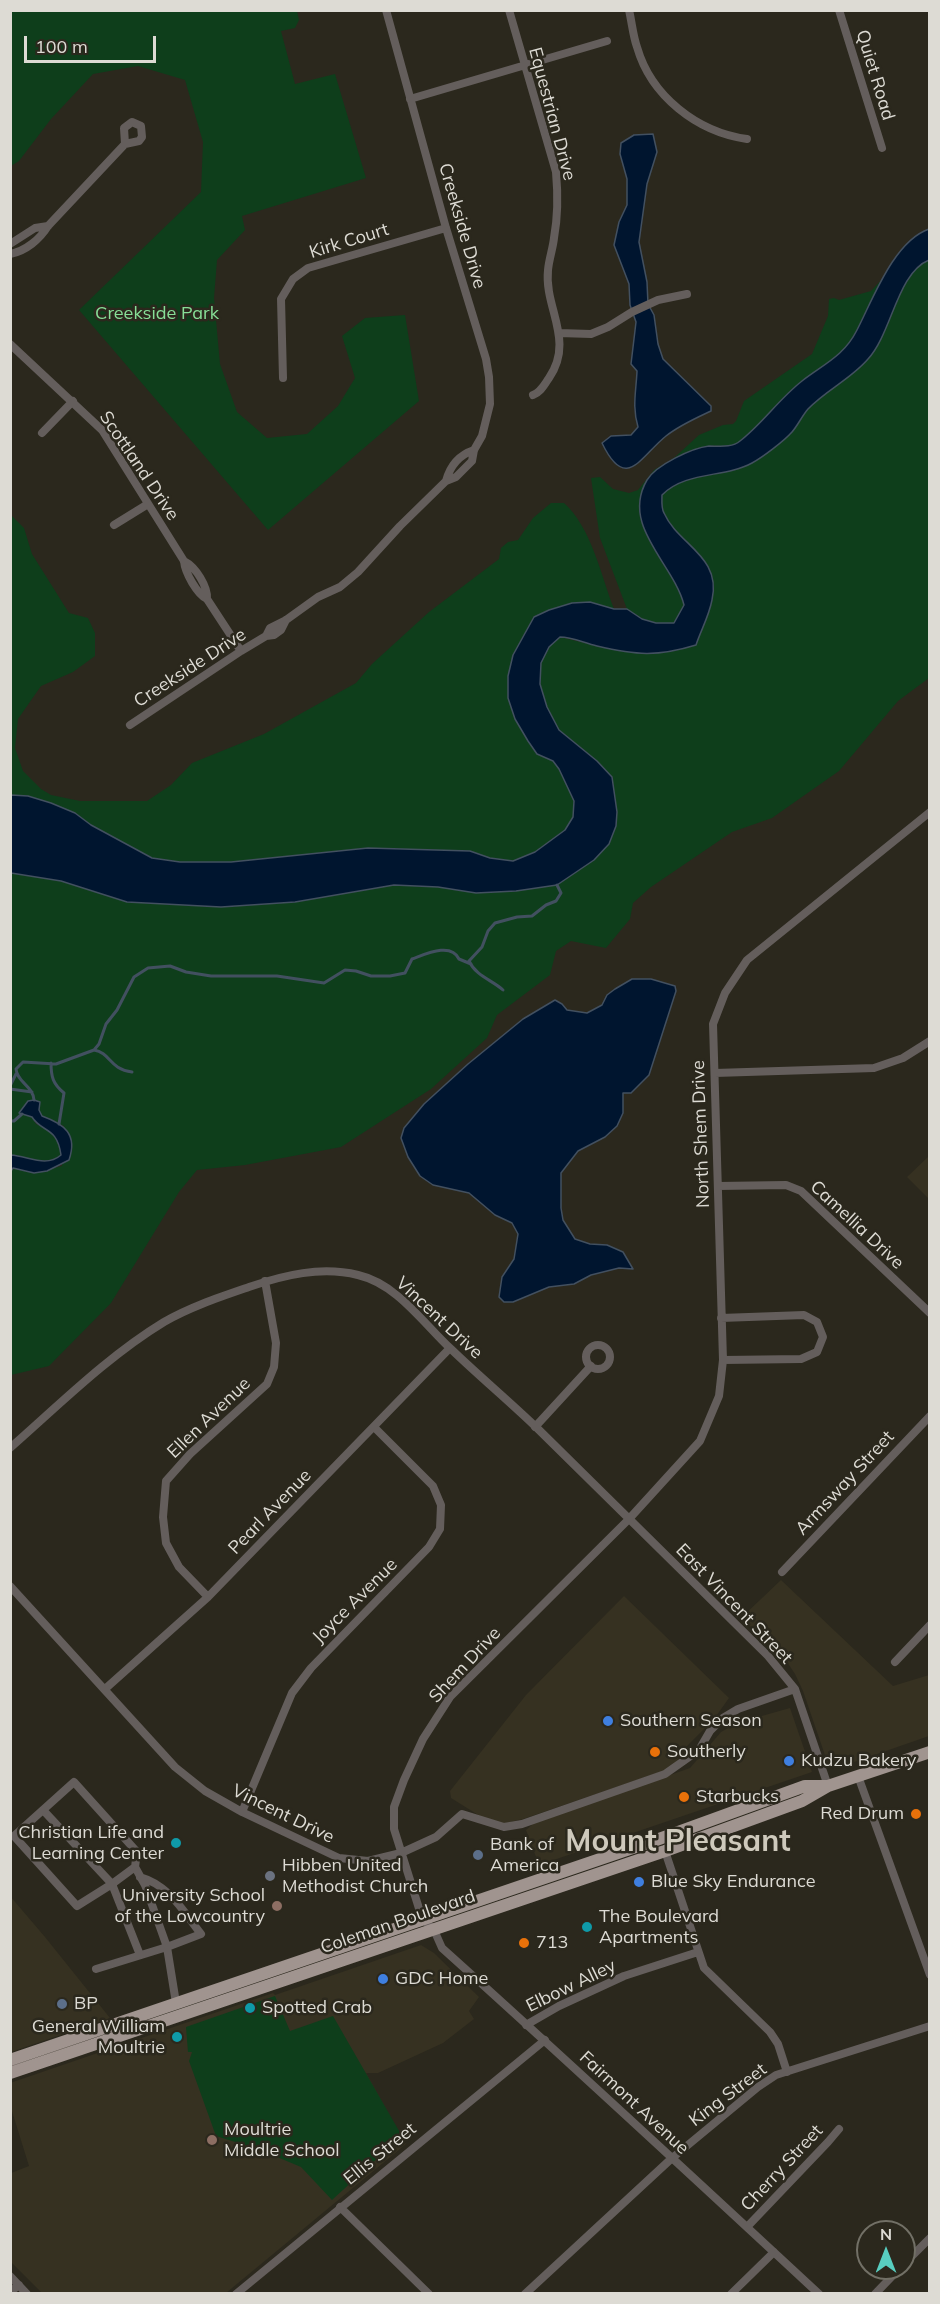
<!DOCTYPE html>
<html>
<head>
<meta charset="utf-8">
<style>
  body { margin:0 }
  #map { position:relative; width:940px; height:2304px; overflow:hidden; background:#2b281d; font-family:Mulish,sans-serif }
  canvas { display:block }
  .frame { position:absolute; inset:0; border:12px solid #dddbd4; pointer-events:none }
  .north { position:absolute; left:856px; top:2220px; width:60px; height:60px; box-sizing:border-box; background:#2b281d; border:2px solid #727066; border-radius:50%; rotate:0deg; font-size:16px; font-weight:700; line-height:24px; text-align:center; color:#dddbd4 }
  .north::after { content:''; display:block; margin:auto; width:21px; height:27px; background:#58cec0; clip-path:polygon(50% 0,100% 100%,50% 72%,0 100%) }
  .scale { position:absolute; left:24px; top:36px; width:132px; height:27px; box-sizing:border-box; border:3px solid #dddbd4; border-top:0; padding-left:8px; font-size:18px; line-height:21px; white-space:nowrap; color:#dddbd4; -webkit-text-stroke:4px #2b281d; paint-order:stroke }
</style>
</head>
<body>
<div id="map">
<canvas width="940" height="2304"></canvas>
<div class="frame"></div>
<div class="north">N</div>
<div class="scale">100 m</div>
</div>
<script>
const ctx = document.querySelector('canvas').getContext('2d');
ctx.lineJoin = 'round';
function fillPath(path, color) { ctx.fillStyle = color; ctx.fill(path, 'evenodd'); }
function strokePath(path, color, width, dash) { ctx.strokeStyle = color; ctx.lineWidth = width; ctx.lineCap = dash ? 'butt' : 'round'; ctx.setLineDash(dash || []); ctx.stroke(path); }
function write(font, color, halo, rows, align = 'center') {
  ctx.font = font + ' Mulish,sans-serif'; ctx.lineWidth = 5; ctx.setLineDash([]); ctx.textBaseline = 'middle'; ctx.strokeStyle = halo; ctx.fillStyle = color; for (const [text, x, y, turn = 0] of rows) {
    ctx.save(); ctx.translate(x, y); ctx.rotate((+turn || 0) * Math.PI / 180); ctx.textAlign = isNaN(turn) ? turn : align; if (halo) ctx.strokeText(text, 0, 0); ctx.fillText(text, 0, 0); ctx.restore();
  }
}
fillPath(new Path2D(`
  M929 1156V1199L907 1177Z
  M781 1580 893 1686 929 1675V1736L837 1768H832L828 1764 803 1691 795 1674 783 1656 741 1618Z
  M624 1596 729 1698 714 1719 686 1747 674 1765 666 1770 523 1819 502 1824 483 1818 451 1798 450 1791 526 1695Z
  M790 1708 812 1772 539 1865 526 1830 534 1823 690 1768 721 1732 737 1723Z
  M10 1896 45 1937 110 2018 11 2052Z
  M421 1945 434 1953 479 1997 469 2011 474 2019 443 2043 378 2073H366L406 2144 226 2293H42L11 2262V2173L29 2166 11 2108 10 2083 273 1993 275 1995Z`), '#363121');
fillPath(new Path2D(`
  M11 10 297 11 299 20 295 28 281 31 295 84 335 74 366 178 242 216 245 230 217 260 214 298 220 364 237 412 267 438 307 434 338 406 355 378 342 336 365 318 405 315 419 401 268 530 79 310 201 192 203 142 185 80 138 66 93 74 51 119 19 161 11 166Z
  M929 260V678L898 701 839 771 772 818 732 832 651 887 633 903 630 919 606 948 571 941 556 951 550 975 497 1015 487 1038 431 1089 341 1147 245 1165 197 1170 179 1192 111 1303 49 1366 11 1375 10 1171 13 1168 34 1173 62 1166 64 1126 41 1116 39 1110 28 1101 19 1113 32 1117 36 1124 51 1131 59 1144 61 1155C46 1167 28 1157 11 1155V873L61 881 127 902 221 907 295 902 394 885 438 887 476 893 557 885 594 860 617 812 612 777 597 761 559 730 547 707 540 684 541 663 549 647 560 637 597 646 696 645C701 630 709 616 712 600 721 556 678 545 664 514 661 508 662 501 662 495 685 471 725 478 752 463 763 457 784 441 792 432 798 425 802 416 808 409 826 390 851 379 868 359 892 333 896 273 929 260Z
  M885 276C871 298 863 323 848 345 836 362 818 369 802 381 779 399 763 425 739 442 731 448 718 445 708 446 688 449 660 463 648 478 643 485 642 497 640 505L670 574 680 592 684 605 674 624 656 623 642 619 627 609 600 538 591 478 600 477 613 489 629 493 638 490 654 470 675 457 699 435 723 425 733 424 736 421 744 401 812 354 828 316 829 299 834 298 839 300 871 291Z
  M551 503H564C591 527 601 575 614 609 585 601 577 602 549 610L515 719 537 754 553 761 559 769 574 801 573 817 565 830 535 852 513 861 490 858 470 851 368 848 231 862H180L152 858 91 825 75 813 51 803 28 796 11 795 10 514 24 528 32 554 69 613 88 618 95 633V656L73 672 41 686 18 719 15 748 23 771 41 789 51 795 80 801H147L171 785 192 763 264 734 356 683 372 664 429 612 499 559 501 548 508 542 518 540 533 518Z
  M275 1996 290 2031 333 2016 402 2136 332 2200 301 2167 258 2149 216 2136 189 2061 192 2052H188L186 2027Z`), '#0e3e1b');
const water = new Path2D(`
  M653 134 657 152 647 184 639 242 647 282 648 304 654 315 658 344 663 359 711 406V411C694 419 680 425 666 436 640 457 626 493 602 443L611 436 631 435 638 427C632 406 636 393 637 371L631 364 636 322 630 305 629 284 614 245 619 222 627 205V179L620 154 621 143 634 135Z
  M929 229V260C897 273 892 333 868 359 851 379 826 390 808 409 802 416 798 425 792 432 784 441 763 457 752 463 725 478 685 471 662 495 662 501 661 508 664 513 678 545 722 556 712 600 709 616 701 630 696 645 657 657 636 655 597 646 584 643 572 637 560 637L549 647 541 663 540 684 547 707 559 730 597 761 612 777 617 812 616 826 609 844 594 860 557 885 516 891 476 893 438 887 394 885 295 902 221 907 127 902 61 881 11 873V795L28 796 51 803 75 813 91 825 152 858 180 862H231L368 848 470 851 490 858 513 861 535 852 565 830 573 817 574 801 559 769 553 761 537 754 528 741 515 719 508 698V676L513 655 534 617 549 610 572 603 590 602 614 609H627L642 619 656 623H674L684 605C674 564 620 526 647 480 656 465 692 448 709 446 719 446 732 448 740 441 762 424 779 399 802 381 824 364 844 356 857 330 873 299 894 241 929 229Z
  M632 979H651L675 986 676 991 649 1075 631 1093H623V1113L617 1126 605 1137 578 1151 561 1173V1208L563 1220 575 1239 590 1244 607 1245 623 1252 633 1269 619 1268 591 1275 574 1284 549 1287 513 1302H504L499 1297 502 1277 514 1259 518 1234 512 1223 495 1215 469 1193 433 1185 420 1176 408 1157 401 1138 404 1128 424 1104 468 1064 523 1019 555 1000 562 1004 567 1010 587 1013 602 1005 607 995 615 989Z
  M34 1100 40 1102 39 1110 42 1116C64 1124 78 1134 69 1160L47 1171 34 1173 13 1168 11 1171V1155C28 1156 46 1168 61 1155 57 1126 42 1133 32 1117L19 1113 28 1101Z`);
fillPath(water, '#00152f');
strokePath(water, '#425060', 1.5);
strokePath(new Path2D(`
  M503 990C492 980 476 976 469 961L482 947 488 931 495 923 517 917 532 916 546 905 556 901 561 893 557 885
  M94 1050C111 1053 109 1069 132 1072
  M51 1063C51 1077 53 1084 64 1093L59 1124
  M10 1086 16 1074
  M10 1089 32 1092
  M34 1100C33 1086 17 1082 16 1069L23 1062 56 1064 94 1050 99 1044 106 1024 117 1010 134 977 148 968 170 966 186 972 211 976H277L324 983 345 970 356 971 371 976H390L405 973 412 959C426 954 451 942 459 959L471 964
  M10 1121H14L22 1114`), '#425060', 3);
strokePath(new Path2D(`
  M509 10 556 172C558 194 558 216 554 238 553 248 549 259 548 270 544 308 575 340 549 378 544 385 541 392 533 395
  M629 10C632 23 633 36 637 47 651 96 697 132 747 139
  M839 10 882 148
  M410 99 607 41
  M132 122 141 126 142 137 139 141 125 144 124 128Z
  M10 244 35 228 48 226
  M10 254C26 251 40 239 48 226L125 144
  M559 333 591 334 608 327 632 312 658 300 687 294
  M10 344 102 430 184 561C185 573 197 594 207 599L241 651
  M283 378 281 299 293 279 308 268 446 228
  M42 433 73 401
  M446 481C450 466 459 455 474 450
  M114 525 148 504
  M184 561C196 567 208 587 207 599
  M266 636 270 628 286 620 318 597 340 587 358 572 400 526 446 481 456 477 472 461 474 450 482 436 490 404 489 377 486 359 446 228 386 10
  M130 725 241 651 266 636 274 635 281 630 286 620
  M715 1073 874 1068 903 1058 930 1041
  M718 1186 786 1185 801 1191 930 1313
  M721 1318 804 1315 817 1322 823 1337 817 1352 801 1359 723 1360
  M586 1357a12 12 0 1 1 24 0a12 12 0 1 1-24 0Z
  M535 1427 591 1366
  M10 1448C59 1405 108 1356 164 1322 190 1307 220 1297 249 1287 284 1275 321 1266 358 1275 397 1284 423 1323 451 1349 479 1376 509 1401 537 1428 614 1503 691 1580 768 1656L795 1689 828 1786
  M782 1572 930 1416
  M10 1586 175 1767 205 1791 242 1812 339 1858 368 1861 401 1853 436 1837 462 1814 504 1827 522 1824 665 1774 699 1750 710 1731 723 1718 738 1709 795 1689
  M208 1597 179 1567 166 1543 163 1517 166 1481 190 1454 267 1384 274 1367 276 1343 265 1281
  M895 1662 930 1625
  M105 1689 208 1597 450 1348
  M858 1776 930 1975
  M43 1810 112 1884 135 1867
  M242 1812 292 1693 311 1668 429 1547 440 1529 441 1505 433 1486 374 1427
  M665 1851 704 1968 770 2032 778 2044 787 2072
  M140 1877C169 1885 183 1911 201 1934L167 1947 145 1885 135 1867 137 1852 74 1782 14 1836 77 1906 112 1884 140 1955
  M96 1969 167 1947 176 2003
  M526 2025 559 2006 624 1976 698 1952
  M340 2207 429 2294
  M747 2227 828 2142 839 2129
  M904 2264 930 2238
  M10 2276 27 2294
  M10 2292 19 2285
  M236 2294 545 2040
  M525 2294 671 2159 758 2087 776 2075 930 2026
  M731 2294 774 2252
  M819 2294C694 2178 569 2062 442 1948L434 1930 422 1918 394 1829V1807L404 1780 423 1739 450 1697 629 1519 700 1441 719 1396 723 1360 713 1024 725 993 747 960 930 812
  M875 2294 900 2268`), '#645e5c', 8);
strokePath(new Path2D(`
  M10 2060 659 1839 805 1786H827
  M10 2073 665 1851 802 1801 828 1786 930 1752`), '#a0948f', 12);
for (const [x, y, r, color] of [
  [608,1721,6,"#3f7fe0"],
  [655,1752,6,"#e8710a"],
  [789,1761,6,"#3f7fe0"],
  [684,1797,6,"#e8710a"],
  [916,1814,6,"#e8710a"],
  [176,1843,6,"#0f9aa8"],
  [478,1855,6,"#5c6f8a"],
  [270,1876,6,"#6b7280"],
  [639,1882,6,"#3f7fe0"],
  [277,1906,6,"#8d6e63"],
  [587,1927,6,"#0f9aa8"],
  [524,1943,6,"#e8710a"],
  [383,1979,6,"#3f7fe0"],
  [62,2004,6,"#5c6f8a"],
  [250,2008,6,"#0f9aa8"],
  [177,2037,6,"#0f9aa8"],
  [212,2140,6,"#8d6e63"]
]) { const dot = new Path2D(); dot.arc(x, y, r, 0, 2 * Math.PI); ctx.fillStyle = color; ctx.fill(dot); strokePath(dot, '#2b281d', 2); }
write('18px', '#dddbd4', '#2b281d', [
  ["Quiet Road",875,75,73],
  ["Equestrian Drive",552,114,75],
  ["Creekside Drive",462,226,74],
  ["Kirk Court",349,241,-17],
  ["Scottland Drive",139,466,56],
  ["Creekside Drive",190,668,-33],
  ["North Shem Drive",701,1134,-92],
  ["Camellia Drive",857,1225,43],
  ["Vincent Drive",439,1318,43],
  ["Ellen Avenue",209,1418,-44],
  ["Armsway Street",845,1483,-47],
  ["Pearl Avenue",270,1512,-46],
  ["Joyce Avenue",355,1601,-45],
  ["East Vincent Street",734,1604,46],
  ["Shem Drive",465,1665,-47],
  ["Vincent Drive",283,1814,26],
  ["Coleman Boulevard",398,1922,-19],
  ["Elbow Alley",571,1986,-26],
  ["King Street",728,2095,-37],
  ["Fairmont Avenue",634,2103,43],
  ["Ellis Street",380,2154,-39],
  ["Cherry Street",782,2168,-47]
]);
write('18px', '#87df97', '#2b281d', [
  ["Creekside Park",157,314]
]);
write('18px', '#dddbd4', '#2b281d', [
  ["Southern Season",620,1721],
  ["Southerly",667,1752],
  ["Kudzu Bakery",801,1761],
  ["Starbucks",696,1797],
  ["Red Drum",904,1814,"right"],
  ["Christian Life and",164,1833,"right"],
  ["Learning Center",164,1854,"right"],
  ["Bank of",490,1845],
  ["America",490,1866],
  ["Hibben United",282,1866],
  ["Methodist Church",282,1887],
  ["Blue Sky Endurance",651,1882],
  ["University School",265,1896,"right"],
  ["of the Lowcountry",265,1917,"right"],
  ["The Boulevard",599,1917],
  ["Apartments",599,1938],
  ["713",536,1943],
  ["GDC Home",395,1979],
  ["BP",74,2004],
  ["Spotted Crab",262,2008],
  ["General William",165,2027,"right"],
  ["Moultrie",165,2048,"right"],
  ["Moultrie",224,2130],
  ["Middle School",224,2151]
], 'left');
write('bold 30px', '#cec9bc', '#2b281d', [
  ["Mount Pleasant",678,1842]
]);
</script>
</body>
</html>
